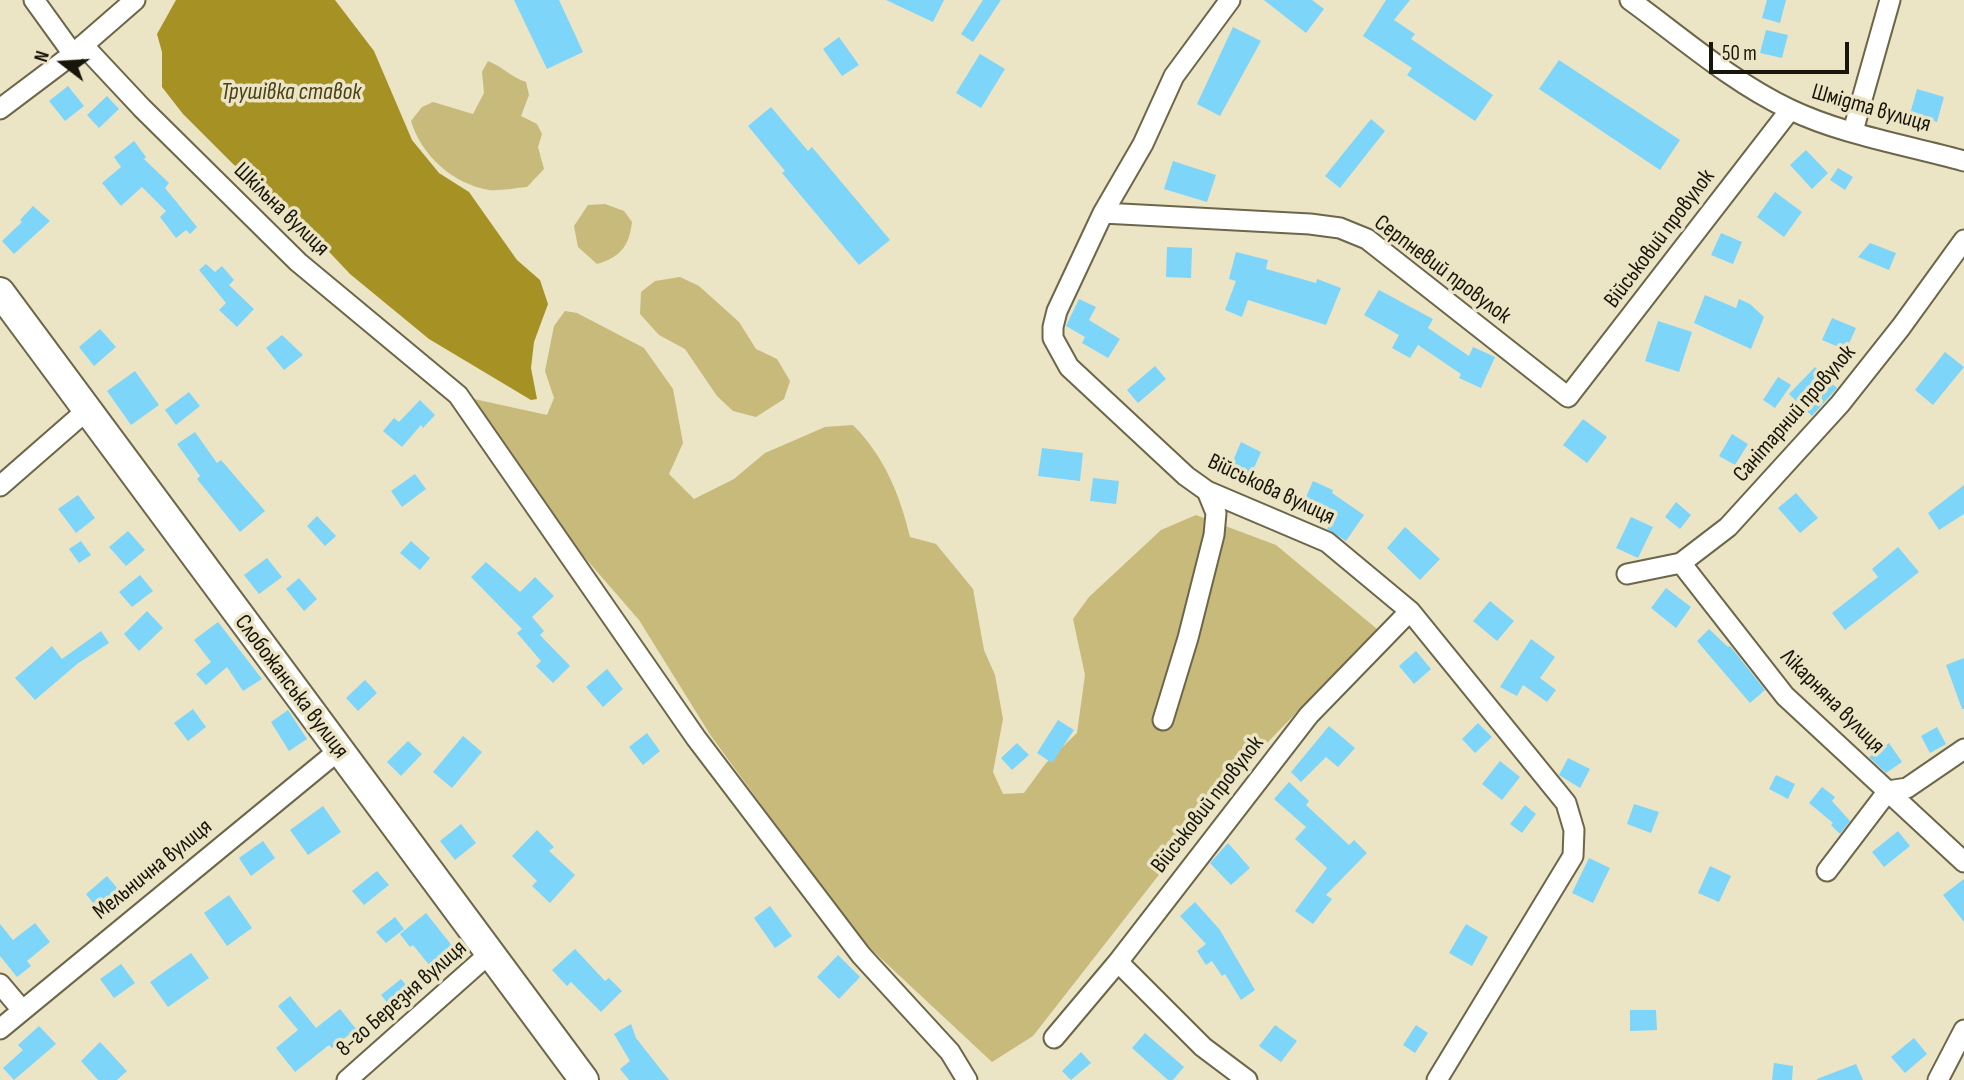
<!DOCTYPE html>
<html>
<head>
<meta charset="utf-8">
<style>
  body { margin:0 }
  #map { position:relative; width:1964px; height:1080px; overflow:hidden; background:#ebe4c5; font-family:"Sofia Sans Condensed",sans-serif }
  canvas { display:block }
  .north { position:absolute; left:28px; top:28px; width:70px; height:70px; -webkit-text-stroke:5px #ebe4c5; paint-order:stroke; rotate:287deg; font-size:19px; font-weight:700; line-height:28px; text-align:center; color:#18150a }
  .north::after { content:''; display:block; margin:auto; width:24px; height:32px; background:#18150a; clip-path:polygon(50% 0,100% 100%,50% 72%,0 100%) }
  .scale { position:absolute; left:1709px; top:42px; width:140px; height:32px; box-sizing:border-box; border:4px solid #18150a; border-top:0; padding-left:9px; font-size:21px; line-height:24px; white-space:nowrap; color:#18150a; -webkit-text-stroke:5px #ebe4c5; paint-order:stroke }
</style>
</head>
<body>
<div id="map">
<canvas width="1964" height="1080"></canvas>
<div class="north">N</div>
<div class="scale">50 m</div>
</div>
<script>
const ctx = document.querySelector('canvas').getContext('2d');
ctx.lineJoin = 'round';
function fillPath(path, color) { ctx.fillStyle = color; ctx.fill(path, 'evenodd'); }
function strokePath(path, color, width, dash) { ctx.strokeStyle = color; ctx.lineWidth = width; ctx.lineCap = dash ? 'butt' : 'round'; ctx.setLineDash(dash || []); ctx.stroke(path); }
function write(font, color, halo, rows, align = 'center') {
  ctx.font = font + ' "Sofia Sans Condensed",sans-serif'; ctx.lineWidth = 7; ctx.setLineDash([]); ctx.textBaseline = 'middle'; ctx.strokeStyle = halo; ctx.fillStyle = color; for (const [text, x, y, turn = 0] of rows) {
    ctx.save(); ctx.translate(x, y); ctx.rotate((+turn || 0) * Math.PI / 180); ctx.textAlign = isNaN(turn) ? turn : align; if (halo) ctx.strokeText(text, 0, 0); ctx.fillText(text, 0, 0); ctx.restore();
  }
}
fillPath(new Path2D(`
  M488 61C503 67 511 77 526 82L529 95 521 116 537 124 542 134 538 147 544 169 527 187C515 188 500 191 489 190 453 184 421 155 411 121L422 107 433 102 473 114 484 93 482 72Z
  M605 204 624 211 632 222C629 247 620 257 597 264L578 247 574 226 588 205Z
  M680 277 699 286 739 322 756 349 777 359 790 381 784 399 756 417 733 411 717 396 685 349 659 335 640 314 641 292 655 281Z
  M565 311 577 313 644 348 673 389 683 443 669 474 694 499 734 479 765 453 825 427 853 425C884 456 900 495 910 537L936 544 973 589 984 650 995 675 1003 719 993 772 1003 794 1024 793 1046 763 1077 733 1085 675 1073 619 1089 597 1161 530 1196 515 1276 545 1377 629 1240 771 1033 1036 992 1062 858 937 711 736 639 620 462 416 474 399 547 415 554 398 545 371 554 326Z`), '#c7ba7a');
fillPath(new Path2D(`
  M176 0H335L374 51 412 140 439 173 469 192 517 260 540 280 548 304 534 342 531 368 537 399 531 400 429 339 350 274 299 220 233 164 183 114 162 87V52L157 34Z`), '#a69125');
fillPath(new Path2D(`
  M514 0H559L583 52 547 69Z
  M886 0H944L933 22Z
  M983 0H1001L973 42 961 34Z
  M1264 0H1312L1324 9 1306 33Z
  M1386 0H1410L1394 20 1415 34 1411 39 1493 95 1475 121 1407 75 1412 68 1363 36Z
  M1767 0H1786L1780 23 1762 18Z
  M1233 27 1261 41 1220 116 1197 104Z
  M1766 30 1788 35 1782 58 1760 53Z
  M839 37 859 65 842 76 823 49Z
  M980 54 1005 69 981 108 956 93Z
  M1559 60 1680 140 1660 170 1539 89Z
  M68 86 84 106 65 121 49 101Z
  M1917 89 1944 97 1937 122 1910 114Z
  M107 96 119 109 99 128 87 115Z
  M771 107 808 151 812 147 890 240 859 265 782 173 785 171 748 126Z
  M1371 119 1385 131 1340 188 1325 176Z
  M134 141 146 157 144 159 169 183 165 188 197 227 190 234 186 230 176 238 160 217 166 211 142 187 121 206 102 183 121 167 114 157Z
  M1806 150 1828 173 1812 189 1790 165Z
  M1173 161 1216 175 1207 202 1164 189Z
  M1838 168 1853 177 1845 190 1830 180Z
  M1775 192 1802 212 1784 237 1757 217Z
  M33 206 50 221 14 254 2 241 22 222 20 220Z
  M1721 233 1742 242 1733 264 1711 255Z
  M1870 243 1896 253 1889 270 1858 257Z
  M1167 247 1192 248 1191 278 1166 277Z
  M1236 252 1268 260 1266 269 1316 283 1317 279 1341 288 1326 325 1248 300 1242 317 1225 310 1236 281 1229 279Z
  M206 264 215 272 222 266 234 280 229 285 254 309 237 327 219 310 226 303 199 270Z
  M1379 290 1433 319 1428 328 1469 356 1473 347 1495 357 1481 388 1459 378 1461 374 1418 345 1410 358 1392 348 1399 335 1364 315Z
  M1705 295 1736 308 1739 299 1750 304 1764 317 1751 349 1694 323Z
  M1079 299 1096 307 1089 320 1120 339 1108 358 1082 343 1085 337 1066 326Z
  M1832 318 1856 328 1846 350 1822 340Z
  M1658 321 1692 332 1679 372 1645 361Z
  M100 329 116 347 94 366 79 347Z
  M282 335 303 355 284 370 266 348Z
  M1945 352 1964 367 1933 405 1915 390Z
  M1155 366 1166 379 1138 403 1127 390Z
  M1815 367 1837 388 1812 416 1789 394Z
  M135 371 159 405 131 425 107 391Z
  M1778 377 1791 385 1775 408 1763 400Z
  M189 392 200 406 176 425 165 410Z
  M420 400 435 415 423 428 421 425 402 447 383 431 394 418 399 422Z
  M1583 419 1607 437 1587 463 1563 445Z
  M195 432 217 463 221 460 265 511 240 532 197 479 200 476 177 444Z
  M1732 434 1748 444 1735 465 1719 456Z
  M1241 442 1261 452 1250 477 1230 468Z
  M1042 448 1083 453 1080 481 1038 476Z
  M415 474 426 489 402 507 391 491Z
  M1093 478 1119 481 1116 504 1090 501Z
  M1313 481 1333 490 1332 493 1364 515 1346 541 1327 529 1336 515 1304 502Z
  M1964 485V514L1939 530 1928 513Z
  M1796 493 1818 518 1800 533 1778 508Z
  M78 495 95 518 76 533 58 509Z
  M1676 502 1691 515 1680 529 1665 517Z
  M317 516 336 536 325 546 307 526Z
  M1631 517 1653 527 1638 558 1616 548Z
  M1405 527 1440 559 1420 580 1387 548Z
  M128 531 145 550 126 566 109 547Z
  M81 541 91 555 79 563 69 549Z
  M411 541 430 558 420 570 400 553Z
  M1898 547 1919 572 1845 630 1832 613 1878 577 1872 569Z
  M267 558 282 577 259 594 244 575Z
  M486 562 520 592 535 577 554 596 532 617 544 631 540 635 570 666 553 683 536 666 541 661 517 633 522 629 471 577Z
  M140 575 153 591 132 607 119 592Z
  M299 578 317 599 304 611 286 589Z
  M1666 588 1691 607 1676 628 1651 608Z
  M1490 601 1514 621 1497 641 1473 621Z
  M147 611 163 628 139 651 124 634Z
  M218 622 262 679 243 691 227 667 206 685 196 674 211 662 194 640Z
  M1709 629 1728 647 1730 646 1765 690 1750 703 1697 641Z
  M101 631 109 643 77 664 35 700 15 678 52 646 62 659Z
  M1531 639 1555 657 1540 678 1556 690 1547 702 1523 685 1517 696 1500 687Z
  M1416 651 1431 669 1414 684 1399 666Z
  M1964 658V709H1962L1946 665Z
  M607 669 623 689 603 707 586 687Z
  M365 680 377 693 358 711 346 698Z
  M193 709 206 727 188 741 174 723Z
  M288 710 307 739 289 751 271 722Z
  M1058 720 1074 730 1052 763 1037 753Z
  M1478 723 1492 737 1475 753 1462 739Z
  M1329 726 1355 748 1338 767 1326 757 1301 782 1291 772Z
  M1937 727 1946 744 1930 753 1921 736Z
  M647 733 660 751 643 765 629 747Z
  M463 736 482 752 452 788 433 772Z
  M408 741 422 754 401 776 387 762Z
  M1017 743 1029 755 1012 770 1001 758Z
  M1889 743 1902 762 1886 773 1869 757Z
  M1568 758 1590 769 1580 788 1559 775Z
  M1500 761 1520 777 1502 800 1482 784Z
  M1776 775 1795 784 1788 799 1769 789Z
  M1289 782 1309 801 1306 805 1349 845 1354 840 1367 853 1326 895 1332 899 1313 924 1295 911 1327 868 1295 839 1306 827 1274 799Z
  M1822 787 1835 797 1832 801 1850 821 1840 834 1831 825 1833 823 1809 803Z
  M1634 804 1659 812 1651 833 1627 824Z
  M1525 805 1536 814 1522 833 1510 824Z
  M323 806 341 832 308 855 290 830Z
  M461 824 476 843 455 860 440 841Z
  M537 830 554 847 549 851 575 875 550 903 532 886 537 881 512 856Z
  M1898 831 1910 846 1884 867 1872 852Z
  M263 841 275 858 251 876 239 858Z
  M1228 843 1250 868 1231 885 1210 863Z
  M1589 858 1610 868 1593 903 1572 893Z
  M1710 866 1731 876 1719 902 1698 893Z
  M377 871 389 885 364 905 352 891Z
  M107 876 123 895 101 913 86 894Z
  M1964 879V922L1943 895Z
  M229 895 252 928 227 946 204 913Z
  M1195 902 1220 930 1255 990 1241 1000 1225 974 1222 976 1212 961 1206 965 1197 951 1206 944 1180 916Z
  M770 906 792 936 775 948 754 918Z
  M426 913 453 947 430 966 413 945 410 947 400 934Z
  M395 917 404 929 386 943 376 932Z
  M35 923 50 942 27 961 31 966 17 977 0 956V924L13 940Z
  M1466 924 1488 937 1472 966 1449 953Z
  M575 949 605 981 609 978 622 991 601 1012 571 982 567 986 552 970Z
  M191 953 209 978 168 1007 150 982Z
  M838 955 860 977 839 999 817 977Z
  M121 964 135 983 114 998 100 979Z
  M401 979 411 991 391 1007 381 995Z
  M290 996 316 1028 340 1009 356 1029 332 1048 329 1045 295 1072 276 1048 298 1030 278 1006Z
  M1630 1010H1656L1657 1030 1630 1031Z
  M631 1024 636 1038 669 1080H629L620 1069 630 1061 614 1034Z
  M1275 1025 1297 1041 1281 1062 1259 1046Z
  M1416 1025 1428 1033 1415 1053 1403 1045Z
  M39 1026 56 1044 14 1080 3 1068 23 1050 18 1045Z
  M1145 1033 1184 1067 1173 1080H1168L1132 1048Z
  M1914 1038 1927 1054 1905 1073 1891 1057Z
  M100 1042 127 1071 117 1080H98L81 1061Z
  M1081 1052 1091 1063 1071 1080 1062 1071Z
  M1774 1063 1793 1066 1792 1080H1772Z
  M1856 1064 1863 1080H1817V1079Z`), '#7ed5fa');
const street = new Path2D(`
  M34 0 73 54
  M1230 0 1174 76 1143 144 1103 213 1057 311 1053 327V338L1069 367 1186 476 1207 491 1327 542 1410 611 1566 803 1574 830 1573 856 1437 1080
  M1630 0C1681 37 1732 82 1789 109 1843 135 1907 145 1964 161
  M83 45 142 108 298 262 458 395 696 738 861 955 950 1052 967 1080
  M0 109 73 54 135 0
  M1853 131 1890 0
  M1103 213 1310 224 1340 228 1367 239 1568 397 1790 110
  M0 486 86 411
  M1681 563 1785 696 1964 862
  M1627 574 1681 563 1728 527 1840 404 1901 327 1964 240
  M1163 720 1188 638 1214 535 1216 513 1207 491
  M1827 871 1888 791 1907 788 1964 749
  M1118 962 1203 1047 1247 1080
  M0 984 22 1010
  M0 1029 338 751
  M1054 1038 1118 962 1309 715 1410 611
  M347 1080 489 954
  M1938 1080 1964 1030`);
const secondary = new Path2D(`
  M0 292 584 1080`);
strokePath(street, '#6c664a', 23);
strokePath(secondary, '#6c664a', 32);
strokePath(street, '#fff', 19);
strokePath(secondary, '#fff', 28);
write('23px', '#18150a', '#ebe4c5', [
  ["Шмідта вулиця",1871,109,16],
  ["Шкільна вулиця",281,210,44],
  ["Військовий провулок",1660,239,-53],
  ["Серпневий провулок",1442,270,37],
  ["Санітарний провулок",1795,414,-49],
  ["Військова вулиця",1271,490,25],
  ["Слобожанська вулиця",291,687,53],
  ["Лікарняна вулиця",1832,702,45],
  ["Військовий провулок",1208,805,-52],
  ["Мельнична вулиця",153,870,-39],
  ["8-го Березня вулиця",402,999,-41]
]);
write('italic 24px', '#4a4117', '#ebe4c5', [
  ["Трушівка ставок",291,93]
]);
</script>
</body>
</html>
